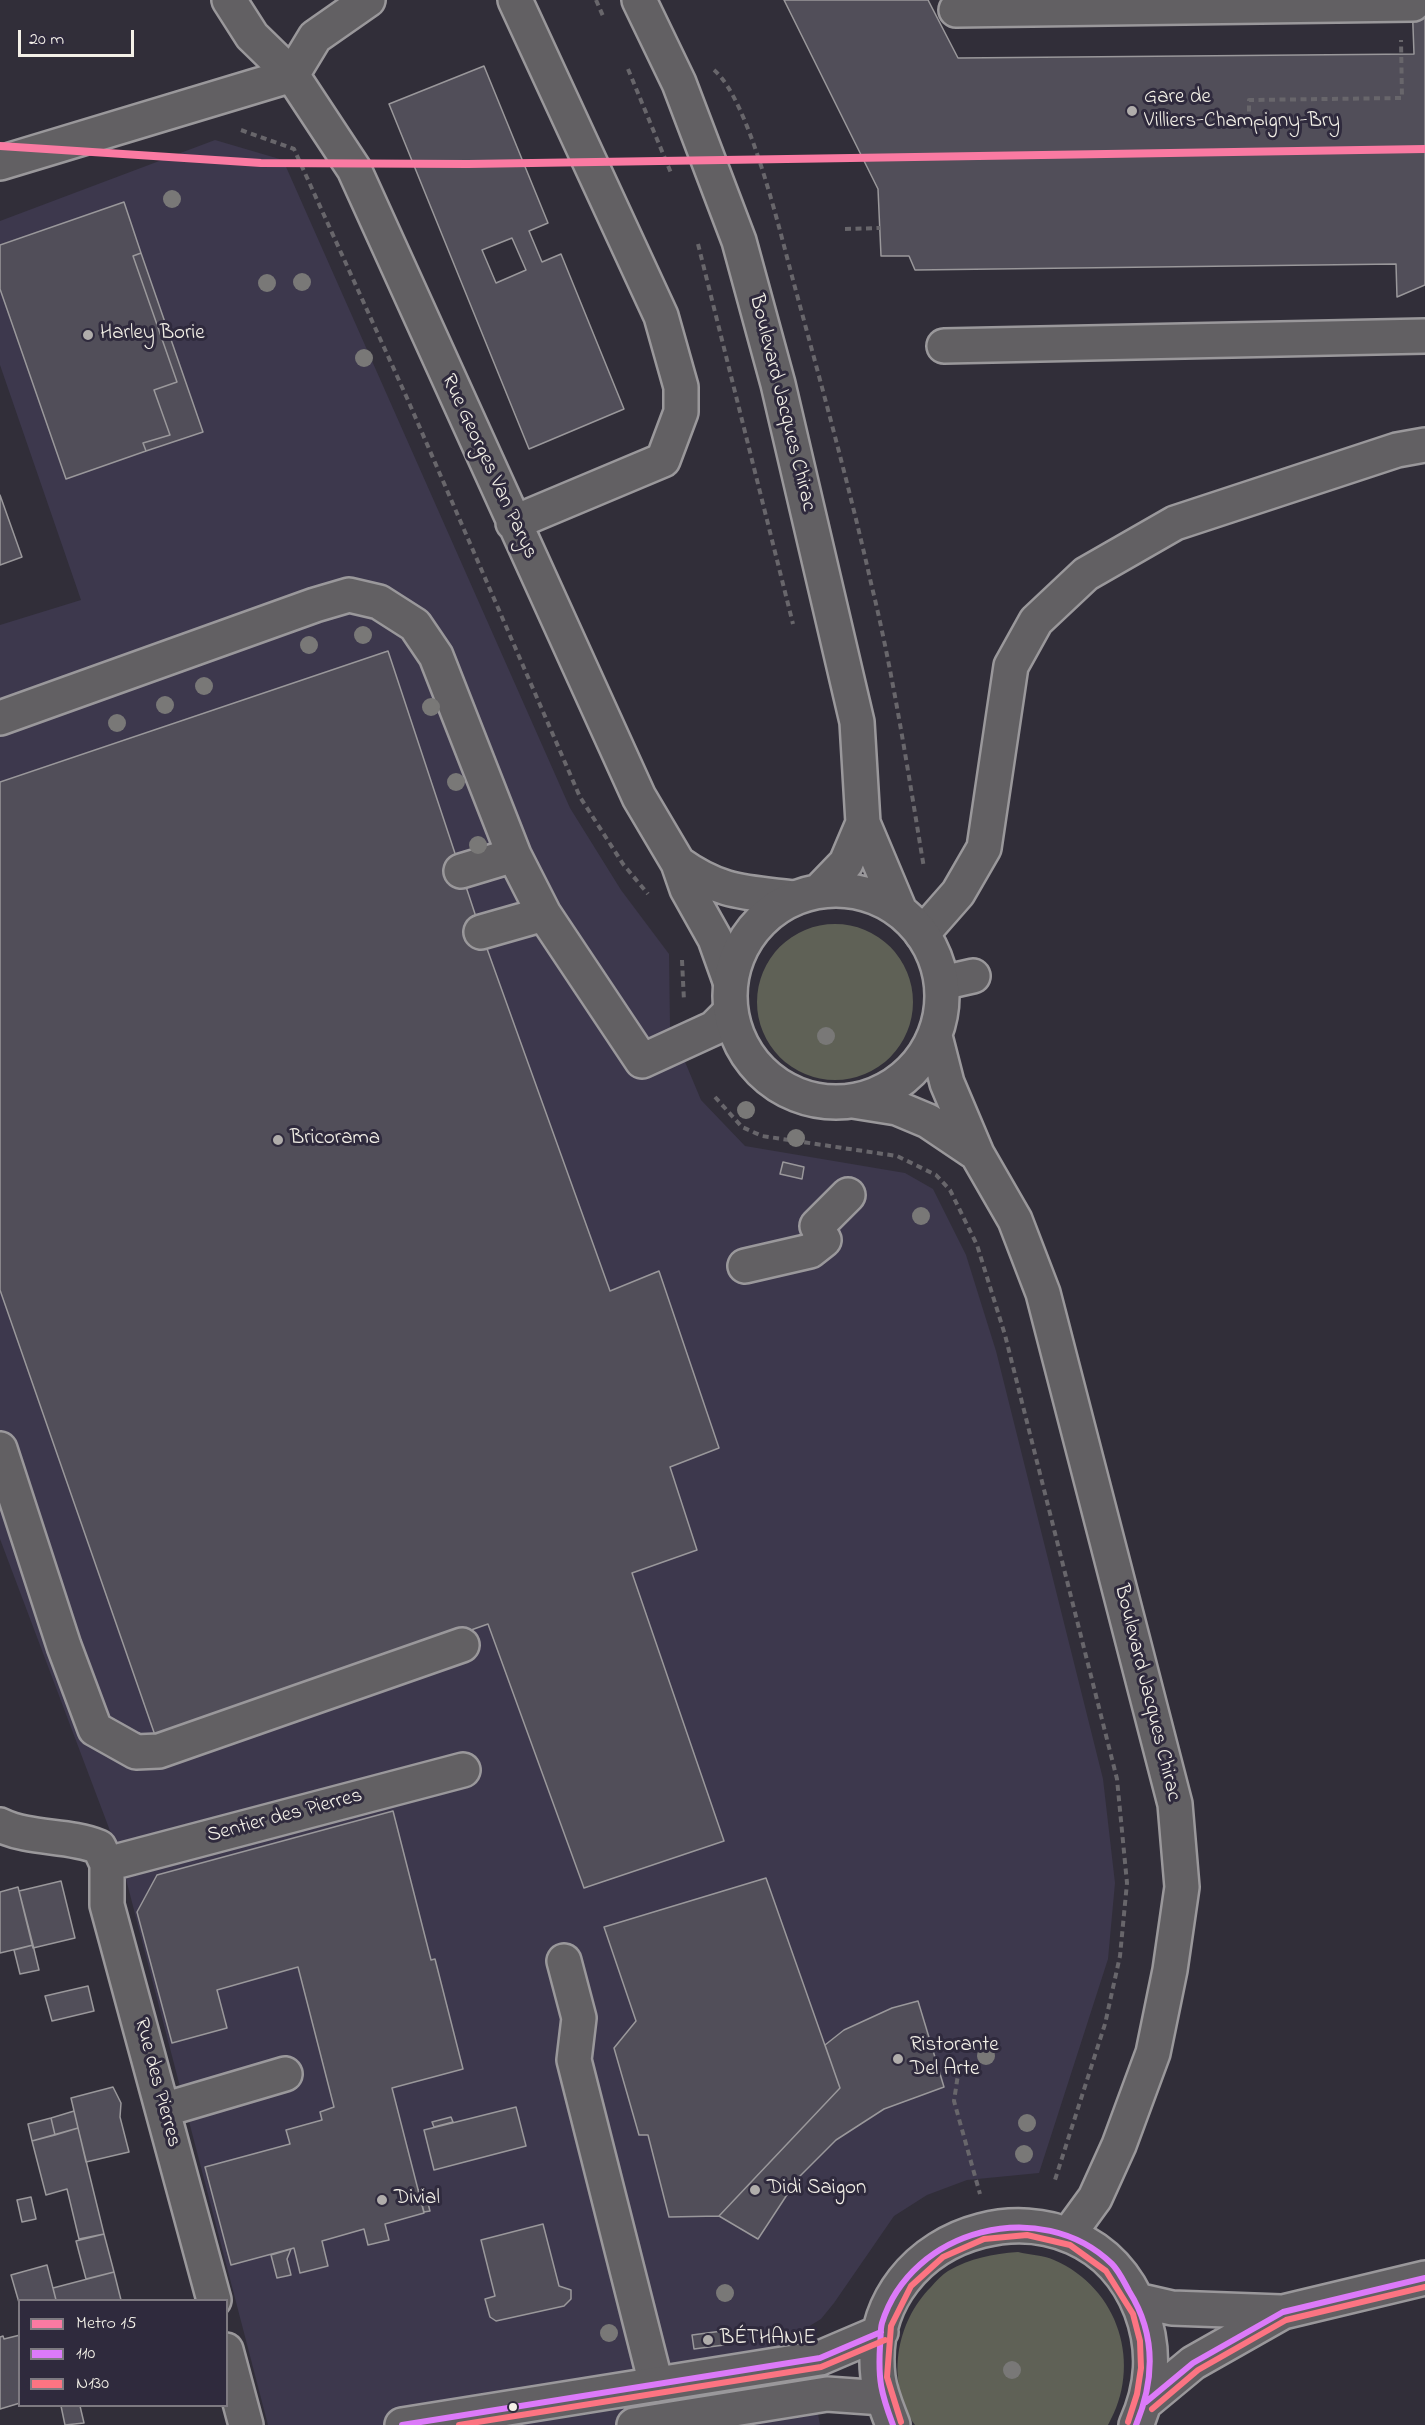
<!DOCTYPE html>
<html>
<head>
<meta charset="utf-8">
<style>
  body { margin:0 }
  #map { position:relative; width:1425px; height:2425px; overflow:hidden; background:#312e39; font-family:"Indie Flower",sans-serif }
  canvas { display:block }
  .legend { position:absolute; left:18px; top:2299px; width:210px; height:108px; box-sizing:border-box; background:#2f2a3d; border:2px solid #7e7a81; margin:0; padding:8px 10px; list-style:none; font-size:18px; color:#f4f1e8 }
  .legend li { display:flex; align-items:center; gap:12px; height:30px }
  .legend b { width:30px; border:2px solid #7e7a81 }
  .scale { position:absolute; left:18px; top:30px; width:116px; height:27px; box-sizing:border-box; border:3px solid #f4f1e8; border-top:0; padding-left:8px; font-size:18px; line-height:21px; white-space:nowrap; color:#f4f1e8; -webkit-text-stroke:4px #2f2a3d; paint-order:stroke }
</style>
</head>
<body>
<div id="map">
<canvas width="1425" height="2425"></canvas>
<ul class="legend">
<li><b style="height:8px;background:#fa7aa2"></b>Metro 15</li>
<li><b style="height:8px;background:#dc7af9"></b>110</li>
<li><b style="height:8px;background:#fc7482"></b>N130</li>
</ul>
<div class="scale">20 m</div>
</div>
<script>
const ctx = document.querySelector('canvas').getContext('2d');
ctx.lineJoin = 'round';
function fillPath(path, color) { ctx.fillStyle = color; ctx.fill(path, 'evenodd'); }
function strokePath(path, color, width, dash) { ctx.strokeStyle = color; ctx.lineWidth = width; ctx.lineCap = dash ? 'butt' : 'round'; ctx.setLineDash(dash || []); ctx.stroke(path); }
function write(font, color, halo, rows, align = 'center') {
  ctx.font = font + ' "Indie Flower",sans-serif'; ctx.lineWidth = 6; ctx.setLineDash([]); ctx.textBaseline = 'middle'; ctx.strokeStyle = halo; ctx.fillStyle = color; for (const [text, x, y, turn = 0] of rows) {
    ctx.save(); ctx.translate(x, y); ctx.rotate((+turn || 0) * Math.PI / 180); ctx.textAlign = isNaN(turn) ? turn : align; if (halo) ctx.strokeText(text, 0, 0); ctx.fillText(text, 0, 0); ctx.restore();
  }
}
fillPath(new Path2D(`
  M215 140 283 160 570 808 621 890 669 954 670 1026 701 1100 745 1146 905 1173 933 1189 966 1255 996 1351 1103 1779 1115 1883 1108 1959 1039 2173 967 2180 927 2195 894 2216 834 2303 821 2319 803 2330 820 2425H268L121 1860 0 1539V625L81 600 0 365V221Z`), '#3d384d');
fillPath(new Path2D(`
  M757 1002a78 78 0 1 1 156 0a78 78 0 1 1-156 0Z
  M1018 2252C1029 2255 1043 2255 1054 2260 1119 2288 1143 2365 1108 2425H915C885 2382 896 2322 931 2287 936 2281 942 2275 948 2271 971 2258 992 2254 1018 2252Z`), '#5f6156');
const building = new Path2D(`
  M784 0H928L958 58 1414 54 1412 0H1425V285L1397 297 1396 264 915 270 909 256H881L878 189Z
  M484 66 548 223 529 231 542 262 561 254 624 409 529 449 389 104ZM512 238 526 270 496 283 482 250Z
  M124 202 141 253 133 256 177 382 154 390 170 435 143 443 146 451 66 479 0 289V245Z
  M141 253 203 432 146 451 143 443 170 435 154 390 177 382 133 256Z
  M0 495 22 557 0 565Z
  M388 651 481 932 610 1291 659 1271 719 1448 670 1467 697 1550 632 1573 724 1841 584 1888 488 1624 157 1741 0 1290V782Z
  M783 1162 804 1167 802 1179 780 1174Z
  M393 1811 431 1960 435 1959 463 2069 392 2088 424 2213 385 2224 389 2240 368 2245 364 2229 322 2241 328 2266 300 2273 294 2248 231 2265 205 2167 290 2144 286 2130 322 2120 320 2112 334 2107 298 1967 217 1990 227 2028 172 2043 137 1912 157 1875Z
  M766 1878 840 2088 719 2216 669 2217 648 2135H639L614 2048 636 2021 604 1927Z
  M61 1881 75 1938 33 1948 19 1891Z
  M18 1887 33 1945 0 1953V1892Z
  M33 1945 39 1970 20 1974 14 1950Z
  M88 1986 94 2011 52 2021 45 1996Z
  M918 2001 944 2087 884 2109 836 2140 798 2178 758 2239 719 2216 840 2088 825 2045 844 2030 892 2008Z
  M113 2087 121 2103 120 2117 129 2152 86 2162 71 2098Z
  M516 2107 526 2146 434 2170 424 2130Z
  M74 2111 78 2128 55 2135 51 2118Z
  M451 2117 453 2122 434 2127 432 2122Z
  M51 2118 55 2135 32 2141 28 2124Z
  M78 2128 104 2234 79 2239 67 2189 46 2195 32 2141Z
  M424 2188 430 2211 424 2212 418 2190Z
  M31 2197 36 2219 22 2222 17 2200Z
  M543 2224 559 2286 571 2290V2299L564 2306 496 2321 490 2317 485 2299 495 2296 481 2240Z
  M104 2234 114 2272 86 2279 76 2241Z
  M291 2249 287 2259 291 2275 277 2278 271 2255Z
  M47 2265 56 2300H20V2306L11 2275Z
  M114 2272 121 2300H56L53 2288Z
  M722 2331 724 2345 694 2349 692 2335Z
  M20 2335V2403L0 2409V2337L3 2336 4 2339Z
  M61 2406H80L84 2423 65 2425Z`);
fillPath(building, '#514e59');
strokePath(building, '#9a989b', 1.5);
const minor = new Path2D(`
  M229 0 252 36 292 75 354 169 639 797 678 863 687 889 715 939 730 981
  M956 10 1413 4
  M292 75 315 37 368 0
  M0 163 292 75
  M944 346 1425 336
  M513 523 663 460 681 412V387L661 316 515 0
  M0 718 315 605 349 595 379 602 415 625 436 656 514 855 544 914 642 1061 714 1028 730 1012
  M678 863C720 893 743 892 794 898
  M461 871 514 855
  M481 932 544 914
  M922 934 958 893 984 848 1011 666 1036 621 1086 574 1175 523 1397 450 1425 445
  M942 983 973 976
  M817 1226 848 1195
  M745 1266 810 1251 824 1240
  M0 1449 64 1646 95 1729 136 1752 159 1751 462 1645
  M0 1825C31 1840 67 1834 99 1847L107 1864V1905L214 2300
  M107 1864 463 1770
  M564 1961 579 2018 574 2060 656 2384
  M163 2110 285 2074
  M226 2350 246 2425`);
const major = new Path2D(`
  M639 0 679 83 739 241 778 384 857 722 863 823 900 911
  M730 996a106 106 0 1 1 212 0a106 106 0 1 1-212 0Z
  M819 891 846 863 863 823
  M935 1036 947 1083 977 1154 1015 1220 1043 1293 1175 1804 1182 1887 1170 1970 1153 2053 1119 2145 1095 2198 1068 2235
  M853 1101 897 1108 928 1121 977 1154
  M1137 2300 1172 2308 1281 2312
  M1146 2402 1193 2363 1283 2312 1425 2278
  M402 2425 820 2358 881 2332
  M634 2425 827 2394 883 2398
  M893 2425C887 2409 880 2394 878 2377 860 2222 1084 2164 1141 2310 1156 2350 1153 2387 1136 2425`);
strokePath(minor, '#9a989b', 38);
strokePath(major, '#9a989b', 38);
strokePath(new Path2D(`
  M596 0 603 16
  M628 69 671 173
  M714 70C749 99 780 232 793 280 820 380 848 481 871 583 894 677 908 772 924 868
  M1249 122V100L1402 98 1401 40
  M241 130 294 149 407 398 580 797 623 864 648 894
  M845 229 880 228
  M698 244 793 624
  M682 960 684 1001
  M715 1097 742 1127 762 1136 897 1156 936 1175 950 1190 977 1245 1005 1335 1117 1779 1127 1883 1120 1956 1105 2024 1054 2183
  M959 2068 954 2101 980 2194`), '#68666b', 4, [6, 4.5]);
strokePath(minor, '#626063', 33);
strokePath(major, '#626063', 33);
strokePath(new Path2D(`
  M1146 2402 1193 2363 1283 2312 1425 2278
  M402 2425 820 2358 881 2332
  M893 2425C881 2393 878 2380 880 2346 881 2339 880 2330 882 2323 911 2229 1041 2195 1112 2264 1119 2271 1124 2282 1129 2291 1156 2334 1155 2379 1136 2425`), '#dc7af9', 6);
strokePath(new Path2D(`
  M1152 2409 1198 2370 1286 2320 1425 2287
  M901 2422 887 2377 891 2326 911 2286 943 2257 984 2239 1027 2235 1070 2245 1106 2271 1133 2314 1140 2341 1141 2368 1137 2394 1128 2422
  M459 2425 821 2367 885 2340`), '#fc7482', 6);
strokePath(new Path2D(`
  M0 146 261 163 468 164 1425 149`), '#fa7aa2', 8);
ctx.fillStyle = '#797877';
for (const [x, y] of [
  [172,199],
  [302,282],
  [267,283],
  [364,358],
  [363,635],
  [309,645],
  [204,686],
  [165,705],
  [431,707],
  [117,723],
  [456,782],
  [478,845],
  [826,1036],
  [746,1110],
  [796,1138],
  [921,1216],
  [986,2056],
  [1027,2123],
  [1024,2154],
  [725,2293],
  [609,2333],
  [1012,2370]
]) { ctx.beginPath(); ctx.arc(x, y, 9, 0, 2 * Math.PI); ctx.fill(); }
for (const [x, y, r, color] of [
  [1132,111,6,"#b0adab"],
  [88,335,6,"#b0adab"],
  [278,1140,6,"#b0adab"],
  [898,2059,6,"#b0adab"],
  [755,2190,6,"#b0adab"],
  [382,2200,6,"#b0adab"],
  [708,2340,6,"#b0adab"],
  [513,2407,5,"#f4f1e8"]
]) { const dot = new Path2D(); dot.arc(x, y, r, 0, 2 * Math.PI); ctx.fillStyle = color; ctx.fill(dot); strokePath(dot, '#2f2a3d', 2); }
write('21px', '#f4f1e8', '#2f2a3d', [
  ["Gare de",1144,99],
  ["Villiers-Champigny-Bry",1144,123],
  ["Harley Borie",100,335],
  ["Bricorama",290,1140],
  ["Ristorante",910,2047],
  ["Del Arte",910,2071],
  ["Didi Saigon",767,2190],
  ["Divial",394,2200],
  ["BÉTHANIE",720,2340]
], 'left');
write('21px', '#f4f1e8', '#2f2a3d', [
  ["Boulevard Jacques Chirac",781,403,76],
  ["Rue Georges Van Parys",488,467,65],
  ["Boulevard Jacques Chirac",1146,1693,76],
  ["Sentier des Pierres",285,1817,-15],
  ["Rue des Pierres",156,2083,75]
]);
</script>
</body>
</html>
